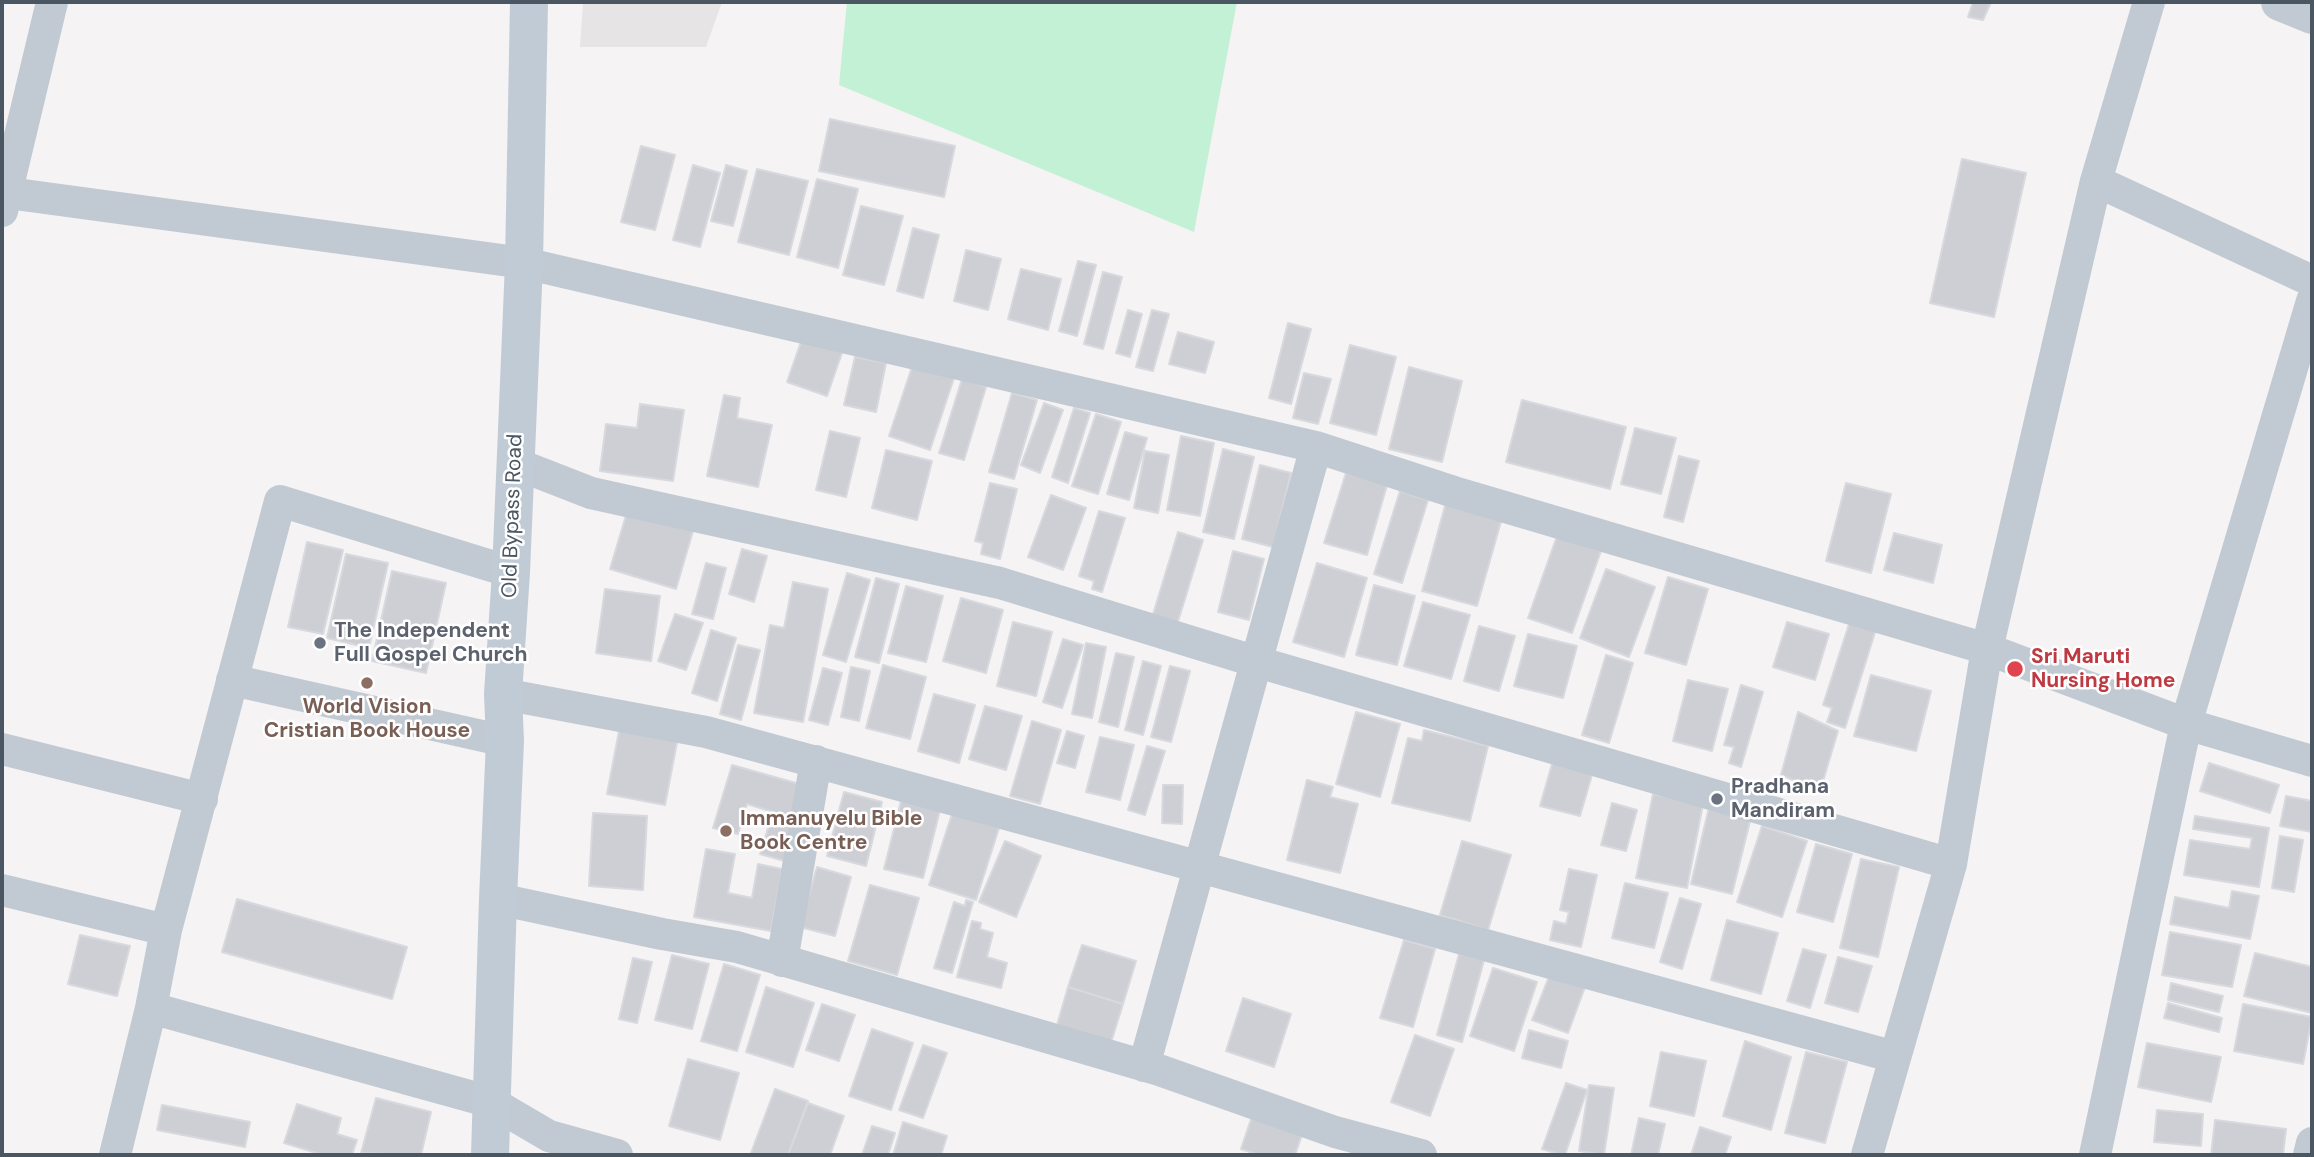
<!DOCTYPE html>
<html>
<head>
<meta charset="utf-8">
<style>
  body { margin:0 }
  #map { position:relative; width:2314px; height:1157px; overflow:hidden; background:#f5f3f3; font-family:"DM Sans",sans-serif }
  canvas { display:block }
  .frame { position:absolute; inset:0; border:4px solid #4a5661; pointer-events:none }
</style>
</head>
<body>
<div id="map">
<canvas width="2314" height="1157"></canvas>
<div class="frame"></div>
</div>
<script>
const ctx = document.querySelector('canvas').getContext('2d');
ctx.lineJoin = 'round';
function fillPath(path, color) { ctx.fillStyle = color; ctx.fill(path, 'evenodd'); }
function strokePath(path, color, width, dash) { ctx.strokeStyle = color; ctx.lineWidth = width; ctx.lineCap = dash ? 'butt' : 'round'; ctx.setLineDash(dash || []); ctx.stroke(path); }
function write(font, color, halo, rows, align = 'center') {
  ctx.font = font + ' "DM Sans",sans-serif'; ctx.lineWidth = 5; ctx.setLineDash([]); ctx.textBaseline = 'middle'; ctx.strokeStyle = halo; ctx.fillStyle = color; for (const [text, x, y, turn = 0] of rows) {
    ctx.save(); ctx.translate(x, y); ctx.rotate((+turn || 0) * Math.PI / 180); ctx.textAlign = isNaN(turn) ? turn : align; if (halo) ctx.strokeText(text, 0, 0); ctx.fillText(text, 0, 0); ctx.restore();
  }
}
fillPath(new Path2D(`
  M583 2H722L706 47H580Z`), '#e6e4e5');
fillPath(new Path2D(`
  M847 2H1237L1194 232 839 85Z`), '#c3f1d5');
const building = new Path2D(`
  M1973 2H1991L1983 20 1968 17Z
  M830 119 955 146 944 197 819 171Z
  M641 146 675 155 655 230 621 222Z
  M1962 159 2026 173 1994 317 1930 303Z
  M693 165 720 173 700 247 673 240Z
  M726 165 747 171 733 226 711 221Z
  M757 169 808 181 789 255 738 242Z
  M817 179 858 189 838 268 797 257Z
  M861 206 903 216 884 285 843 275Z
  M913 228 939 235 923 298 897 291Z
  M966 250 1001 259 988 310 954 301Z
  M1078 261 1096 265 1077 336 1059 331Z
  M1021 269 1061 279 1048 330 1008 319Z
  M1103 272 1122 277 1103 349 1084 344Z
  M1128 310 1142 314 1130 357 1116 353Z
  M1152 310 1169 314 1153 371 1136 367Z
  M1288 323 1311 329 1291 404 1269 398Z
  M1178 332 1214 342 1205 373 1169 364Z
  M803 336 843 350 827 396 787 382Z
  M1350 345 1396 357 1376 435 1330 423Z
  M855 357 886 363 876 412 844 405Z
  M913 364 954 378 930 450 889 436Z
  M1409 367 1462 381 1442 462 1389 449Z
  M1304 373 1331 379 1318 424 1293 418Z
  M962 379 986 387 964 460 939 453Z
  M1012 393 1037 400 1014 479 989 472Z
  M724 395 740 398 737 418 772 425 758 487 707 476Z
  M1522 400 1626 427 1610 489 1506 462Z
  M1044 403 1063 410 1040 473 1021 465Z
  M640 404 684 410 673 481 600 471 606 424 637 428Z
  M1074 408 1090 413 1068 483 1052 477Z
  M1096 414 1121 422 1098 494 1072 486Z
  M1635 428 1676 438 1661 494 1621 484Z
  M830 431 860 438 846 497 816 490Z
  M1125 432 1147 438 1129 500 1107 494Z
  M1181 436 1214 443 1200 516 1167 510Z
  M1223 449 1254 457 1234 539 1203 532Z
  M886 450 932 461 917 520 872 508Z
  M1145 451 1169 455 1158 513 1134 508Z
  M1679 456 1699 461 1683 522 1664 517Z
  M1260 465 1291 473 1273 547 1242 539Z
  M1346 473 1387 485 1367 555 1324 543Z
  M990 483 1017 489 1000 559 981 554 983 543 975 541Z
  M1846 483 1891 494 1871 573 1826 561Z
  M1400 491 1428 500 1402 583 1374 574Z
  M1051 495 1086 508 1063 570 1028 557Z
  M1446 502 1502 518 1477 606 1422 591Z
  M1099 511 1125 518 1102 592 1092 589 1094 581 1079 576Z
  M627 512 693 531 676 589 610 569Z
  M1178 532 1203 540 1176 628 1151 621Z
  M1894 533 1942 545 1933 583 1884 570Z
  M1557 536 1601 551 1572 633 1528 618Z
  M307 542 343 550 323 634 288 627Z
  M742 549 767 556 754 602 729 594Z
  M1233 551 1264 559 1249 620 1218 612Z
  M346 554 388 563 369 648 327 638Z
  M706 563 726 568 713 619 692 614Z
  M1317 563 1367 578 1344 657 1293 642Z
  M1606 569 1655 587 1629 657 1580 638Z
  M392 571 446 583 426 673 372 661Z
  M847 573 870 580 846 662 823 655Z
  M1668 577 1708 589 1686 665 1645 653Z
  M876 578 899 584 879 663 855 657Z
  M793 582 828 589 803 722 754 713 770 625 784 628Z
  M1374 585 1415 596 1397 665 1356 655Z
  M906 586 943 596 926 662 888 653Z
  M605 589 660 596 651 661 596 653Z
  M961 598 1003 610 986 673 943 661Z
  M1423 602 1470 615 1451 679 1404 666Z
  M675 614 703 623 686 670 658 661Z
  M1851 618 1877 626 1845 728 1827 722 1832 708 1823 705Z
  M1013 622 1052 632 1036 696 997 686Z
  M1787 622 1829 634 1815 680 1773 667Z
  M1479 626 1515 636 1499 691 1464 681Z
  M711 630 736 638 717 701 692 693Z
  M1528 634 1577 646 1563 698 1514 686Z
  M1063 639 1083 645 1062 708 1043 702Z
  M1086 643 1106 647 1092 718 1072 714Z
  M738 645 760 650 741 720 720 714Z
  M1116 653 1134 657 1118 727 1099 722Z
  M1606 655 1633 663 1609 743 1582 735Z
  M1143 661 1161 666 1143 735 1125 730Z
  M883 665 926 677 910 739 866 728Z
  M1170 666 1190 671 1171 742 1151 737Z
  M851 667 870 671 859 721 841 717Z
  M823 668 842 673 828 725 809 720Z
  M1871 675 1931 691 1916 751 1854 736Z
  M1688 680 1728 689 1712 751 1673 741Z
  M1741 685 1763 692 1741 767 1729 763 1734 747 1724 745Z
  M934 694 975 705 959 763 918 751Z
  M985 706 1022 716 1006 770 969 759Z
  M1356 712 1400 724 1380 797 1336 784Z
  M1798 712 1838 731 1820 791 1781 775Z
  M1032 721 1061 730 1040 804 1010 796Z
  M620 726 678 737 665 805 607 794Z
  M1424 730 1488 746 1470 821 1392 803 1408 738 1422 741Z
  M1067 731 1084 736 1075 768 1057 763Z
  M1100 737 1134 745 1120 800 1086 792Z
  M1147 746 1165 751 1145 815 1128 810Z
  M1554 757 1594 768 1580 816 1540 806Z
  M2209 763 2279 785 2270 813 2200 791Z
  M732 765 810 787 788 862 760 854 773 812 747 804 738 834 713 828Z
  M1307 780 1333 787 1330 797 1358 804 1340 873 1287 860Z
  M1163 785H1183L1182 824 1162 823Z
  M844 792 882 802 866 866 827 856Z
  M1653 794 1703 804 1687 888 1636 878Z
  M2286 796 2312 801V832L2280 826Z
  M902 797 941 806 923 878 884 869Z
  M1612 803 1637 810 1626 851 1601 845Z
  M1710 803 1752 813 1732 894 1691 884Z
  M593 813 647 816 643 890 589 886Z
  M952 814 999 828 976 900 929 885Z
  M2195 816 2269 828 2259 887 2184 875 2190 840 2250 849 2252 838 2193 829Z
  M1762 826 1807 841 1782 917 1737 902Z
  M2280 836 2303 840 2294 892 2272 888Z
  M1005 841 1041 856 1016 917 979 902Z
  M1462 841 1511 855 1488 930 1440 915Z
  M1816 844 1852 854 1833 922 1797 912Z
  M706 849 735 854 728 893 752 898 758 864 782 869 771 931 694 917Z
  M1861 859 1899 867 1878 957 1840 948Z
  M817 867 851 877 835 936 800 927Z
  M1569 869 1597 875 1581 947 1550 940 1554 921 1566 924 1569 912 1560 910Z
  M1625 883 1668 893 1654 948 1612 938Z
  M870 885 919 898 897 975 848 961Z
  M2232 891 2259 896 2250 939 2170 924 2175 897 2229 908Z
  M1680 898 1701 904 1682 969 1660 962Z
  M237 899 407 947 392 999 222 952Z
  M966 900 973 902 952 973 934 968 954 902 965 906Z
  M1727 920 1778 933 1761 994 1711 980Z
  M972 921 981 923 980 929 993 933 987 957 1007 963 1001 988 957 977Z
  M2170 932 2241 945 2232 987 2162 975Z
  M80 935 130 946 117 996 68 984Z
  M1404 940 1435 949 1413 1027 1380 1018Z
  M1082 945 1136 961 1123 1004 1068 987Z
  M1803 949 1826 955 1810 1008 1787 1001Z
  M2255 953 2312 967V1013L2244 996Z
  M1459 954 1484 960 1462 1042 1437 1035Z
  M672 955 709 964 692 1029 655 1020Z
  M1838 957 1872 966 1858 1012 1825 1003Z
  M633 958 652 962 637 1023 619 1019Z
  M724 964 760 975 737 1051 701 1041Z
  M1493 968 1537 982 1514 1051 1470 1036Z
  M1550 974 1585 987 1568 1033 1532 1020Z
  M2171 983 2223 996 2219 1012 2168 1000Z
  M766 987 814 1003 793 1067 746 1052Z
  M1068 987 1123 1004 1109 1049 1055 1032Z
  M1243 998 1291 1014 1274 1067 1226 1051Z
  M2168 1003 2222 1018 2219 1032 2164 1018Z
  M822 1004 855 1015 839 1061 806 1050Z
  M2243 1004 2312 1017 2303 1064 2234 1051Z
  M872 1029 913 1043 891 1110 849 1096Z
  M1529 1030 1568 1041 1561 1068 1522 1058Z
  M1415 1035 1454 1049 1430 1116 1391 1102Z
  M1745 1041 1791 1057 1771 1130 1723 1116Z
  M2147 1043 2221 1057 2211 1102 2138 1087Z
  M923 1045 947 1053 923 1118 899 1110Z
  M1661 1052 1706 1061 1694 1116 1650 1106Z
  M1806 1052 1847 1062 1825 1143 1785 1133Z
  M688 1059 739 1073 720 1140 669 1126Z
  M1566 1083 1587 1090 1565 1155H1562L1542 1149Z
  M1589 1085 1614 1088 1604 1155 1579 1151Z
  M775 1089 808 1101 788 1155H756L751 1153Z
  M376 1098 431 1112 421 1155 361 1153Z
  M808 1103 844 1116 830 1155H788Z
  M297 1104 341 1118 337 1134 357 1140 352 1155H323L284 1143Z
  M162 1105 250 1122 245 1147 157 1130Z
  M2157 1110 2203 1114 2201 1146 2154 1142Z
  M1253 1113 1304 1129 1295 1155H1259L1241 1149Z
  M1639 1118 1665 1124 1658 1155H1631Z
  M2215 1120 2286 1129 2283 1155H2211Z
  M903 1122 947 1136 941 1155H893Z
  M872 1126 895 1133 888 1155H862Z
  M1700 1127 1731 1137 1725 1155H1691Z`);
fillPath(building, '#cdcfd5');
strokePath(building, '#d7d9de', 2);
strokePath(new Path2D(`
  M2096 181 2312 281
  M2 192 524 263 1316 447 1454 492 1987 649 2186 724 2312 761
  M2 211 52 2
  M514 463 591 493 1000 583 1254 661 1951 864
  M232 680 505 741
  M503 694 706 732 1895 1057
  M2 749 202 799
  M2 890 166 930
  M498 899 662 934 737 947 1159 1070 1335 1132 1421 1155
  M782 961 816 761
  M151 1008 491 1102 549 1136 617 1155
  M1144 1066 1316 447
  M115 1155 151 1008 166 930 280 501 511 572
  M1867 1155 1951 864 1987 649 2096 181 2149 2
  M2095 1155 2186 724 2312 301
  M2309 1155 2312 1143`), '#c1cad2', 32);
strokePath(new Path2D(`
  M2280 2 2312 15`), '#c1cad2', 38);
strokePath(new Path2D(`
  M490 1155 498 899 505 741 503 694 511 572 524 263 529 2`), '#c1cbd6', 38);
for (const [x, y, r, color] of [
  [320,643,7,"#6b7280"],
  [2015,669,9,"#e0444e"],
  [367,683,7,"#8d6e63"],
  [1717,799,7,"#6b7280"],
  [726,831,7,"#8d6e63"]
]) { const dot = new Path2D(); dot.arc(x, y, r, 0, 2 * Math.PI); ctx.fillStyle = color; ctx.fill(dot); strokePath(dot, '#fff', 2.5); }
write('21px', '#4a5661', '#fff', [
  ["Old Bypass Road",513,516,-88]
]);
write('bold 21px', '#5b616d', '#fff', [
  ["The Independent",334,631],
  ["Full Gospel Church",334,655],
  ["Pradhana",1731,787],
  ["Mandiram",1731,811]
], 'left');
write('bold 21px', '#be3a42', '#fff', [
  ["Sri Maruti",2031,657],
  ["Nursing Home",2031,681]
], 'left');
write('bold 21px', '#785e54', '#fff', [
  ["World Vision",367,707],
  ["Cristian Book House",367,731],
  ["Immanuyelu Bible",740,819,"left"],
  ["Book Centre",740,843,"left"]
]);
</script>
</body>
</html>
